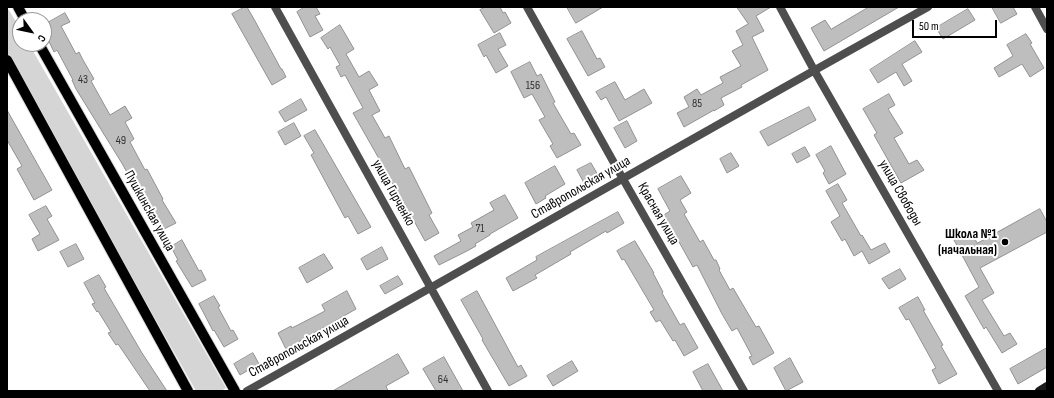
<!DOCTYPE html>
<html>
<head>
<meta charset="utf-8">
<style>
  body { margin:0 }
  #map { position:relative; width:1054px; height:398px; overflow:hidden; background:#fff; font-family:"Sofia Sans Condensed",sans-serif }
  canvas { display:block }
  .frame { position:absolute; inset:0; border:8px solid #000; pointer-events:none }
  .north { position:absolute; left:12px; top:12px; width:40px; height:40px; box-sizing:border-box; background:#fff; border:1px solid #999; border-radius:50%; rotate:123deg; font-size:11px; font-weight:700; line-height:16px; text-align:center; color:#000 }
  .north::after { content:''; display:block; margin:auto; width:14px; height:18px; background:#000; clip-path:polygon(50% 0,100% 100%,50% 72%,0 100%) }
  .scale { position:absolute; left:912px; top:20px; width:85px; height:18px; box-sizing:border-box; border:2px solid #000; border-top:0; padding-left:5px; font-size:12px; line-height:14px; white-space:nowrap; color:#000; -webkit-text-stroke:3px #fff; paint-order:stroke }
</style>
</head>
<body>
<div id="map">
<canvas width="1054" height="398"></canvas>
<div class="frame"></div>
<div class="north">С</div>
<div class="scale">50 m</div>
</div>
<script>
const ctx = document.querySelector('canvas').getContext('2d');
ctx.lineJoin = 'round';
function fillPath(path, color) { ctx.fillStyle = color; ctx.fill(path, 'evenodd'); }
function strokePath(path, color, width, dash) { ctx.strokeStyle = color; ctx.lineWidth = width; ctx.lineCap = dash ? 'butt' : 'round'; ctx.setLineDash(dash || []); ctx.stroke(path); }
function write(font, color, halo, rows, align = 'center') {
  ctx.font = font + ' "Sofia Sans Condensed",sans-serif'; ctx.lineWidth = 4; ctx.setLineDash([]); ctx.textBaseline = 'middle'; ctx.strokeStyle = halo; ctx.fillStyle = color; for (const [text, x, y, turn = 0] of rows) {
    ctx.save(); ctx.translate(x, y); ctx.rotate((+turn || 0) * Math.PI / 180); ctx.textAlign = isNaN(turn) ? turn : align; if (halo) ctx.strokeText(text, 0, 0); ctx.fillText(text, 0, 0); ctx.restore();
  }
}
fillPath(new Path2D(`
  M7 7 20 28V44H29L226 388 221 391H196L7 56Z`), '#d5d5d5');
const building = new Path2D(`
  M245 7H247L255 21 281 69H282L286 77 272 85 232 14Z
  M305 7H316L320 14 315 16 323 30 310 37 297 12Z
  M486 7H500L503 13 505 12 511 23 494 33 480 10Z
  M567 7H603L576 23Z
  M737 7H771L756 16 764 31 752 37 768 70 741 85 742 87 721 98 724 105 714 111V110L684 127 677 113 689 107 684 97 697 89 701 95 723 83 720 77 741 66 732 51 743 45 736 31 748 24Z
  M869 7H899L824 51 811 28 825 20 831 29Z
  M992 7H1013L1017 14 1001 23Z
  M968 9 975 20 943 39 936 28Z
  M65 13 70 22 61 26 76 54 79 52 83 60 94 79 91 81 110 115 125 106 132 118 125 122 134 139 130 142 145 170 147 169 163 199 162 200 176 223 160 231 147 208H146L123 165 76 89 72 80H73L57 50 54 52 44 31V25Z
  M340 25 354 49 346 54 359 77 369 71 378 85 369 90 380 111 372 115 385 138 389 136 405 169 409 167 432 213 429 215 439 233 425 241 402 199H401L388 176H387L381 165 382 164 353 113 363 108 345 75 341 77 336 67 340 65 330 47 328 49 321 38Z
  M582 31 597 59 600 58 605 67 588 76 567 39Z
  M500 33 506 45 498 49 508 66 496 73 486 55 484 57 478 45Z
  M1026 34 1032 43 1030 44 1044 68 1030 77 1022 64 999 77 994 68 1013 56 1007 45Z
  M915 41 922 52 902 64 912 81 904 86 896 72 878 83 870 70Z
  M530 62 537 76 541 74 555 102 553 103 571 134 574 133 581 145 557 158 550 146 553 144 539 120 545 117 532 94 524 98 511 72Z
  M615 82 625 100 644 89 652 103 619 121 606 97 601 100 596 92Z
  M889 94 895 105 888 109 903 133 894 138 909 164 917 160 924 170 901 183 874 135 877 133 863 109Z
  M301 99 307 110 285 122 279 112Z
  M809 107 816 120 768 146 760 132Z
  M7 110 52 190 34 200 17 169 22 166 7 140Z
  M627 121 637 141 625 148 614 128Z
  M294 123 301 136 285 145 278 132Z
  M315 130 371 227 358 234 348 216 345 218 311 155 314 153 304 136Z
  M831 146 846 174 829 184 823 173 825 171 816 155Z
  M805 147 810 156 797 163 792 154Z
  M731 153 739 166 727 173 720 159Z
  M591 163 598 175 584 183 577 170Z
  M555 166 565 184 545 196 546 198 536 204 525 183Z
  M681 176 691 193 680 200 687 212 684 214 700 242 703 240 714 260H716L720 269 719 270 730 290 733 288 756 327 759 326 774 353 753 365 749 357 752 356 737 328 732 331 722 314 697 265 693 267 664 215 670 211 658 189Z
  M838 184 847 200 842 203 861 236 862 235 871 250 885 243 890 252 869 264 862 251 854 256 845 239 842 241 831 222 840 216 826 191Z
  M505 195 518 218 490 234V235L475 244 476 246 467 251 439 265 434 256 461 241 458 235 473 227 471 223 494 210 490 203Z
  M46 206 52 216 47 219 59 240 38 251 32 239 40 234 29 215Z
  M1040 209 1047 222V232L980 268 994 293 982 300 1004 336 1010 333 1017 344 1002 353 986 327 984 329 965 296 979 287 954 240 971 231 977 243Z
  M618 212 624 223 607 233 606 231 570 252 571 254 535 275 537 278 513 291 506 278 537 260 536 257Z
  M182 240 199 271 201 270 206 280 192 287 176 261 178 260 171 247Z
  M635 241 654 273H653L663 292 662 293 680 325 684 323 698 348 684 356 675 340 673 341 660 320 656 322 650 312 654 310 624 259 622 260 617 251Z
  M76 244 84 259 68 267 60 252Z
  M382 247 388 259 367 270 361 259Z
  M324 254 333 268 307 283 299 268Z
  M900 269 906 279 889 289 882 279Z
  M99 275 106 287 104 288 142 353 167 391H150L118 344 116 345 108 333 111 332 98 311 97 312 92 304 95 303 84 283Z
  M398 276 403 284 385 294 380 286Z
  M347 291 356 309 286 349 278 333 291 326 292 328 325 311 322 305Z
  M477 291 518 367 521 365 527 376 509 386 482 340 483 339 461 300Z
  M214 296 220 306 218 307 231 331 233 330 238 339 224 347 214 330 213 331 199 304Z
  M918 297 925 310H923L943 345 941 346 957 374 939 384 932 370 936 368 909 319 906 320 899 308Z
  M1047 348V367L1018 384 1010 369Z
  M253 353 259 364 240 375 234 364Z
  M398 354 409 373 386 386 388 391H333Z
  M444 357 463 391H436L423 369Z
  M790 358 803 382 786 391 774 368Z
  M572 361 578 371 553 386 547 376Z
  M708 364 723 391H703L693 372Z`);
fillPath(building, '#bebebe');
strokePath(building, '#929292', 1);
const primary = new Path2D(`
  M18 7 25 20
  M39 44 235 391
  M7 60 188 391`);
strokePath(primary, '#dbdbdb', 12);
strokePath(new Path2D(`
  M275 7 488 391
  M527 7 623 179 744 391
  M780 7 814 70 998 391
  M1035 7 1047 29
  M247 391C475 264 700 133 928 7`), '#4e4e4e', 8);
strokePath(new Path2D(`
  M1039 391 1047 386`), '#1b1b1b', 8);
strokePath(primary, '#000', 10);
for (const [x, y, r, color] of [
  [1005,242,4,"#000"]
]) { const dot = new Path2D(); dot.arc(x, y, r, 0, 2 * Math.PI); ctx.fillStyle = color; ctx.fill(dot); strokePath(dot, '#fff', 1.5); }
write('12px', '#303030', null, [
  ["43",83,80],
  ["156",533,86],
  ["85",697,104],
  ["49",121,141],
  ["71",480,229],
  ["64",443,380]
]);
write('14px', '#000', '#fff', [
  ["Ставропольская улица",581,188,-30],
  ["улица Гирченко",393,193,61],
  ["улица Свободы",900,193,60],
  ["Пушкинская улица",149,211,61],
  ["Красная улица",658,214,60],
  ["Ставропольская улица",299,347,-29]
]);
write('bold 14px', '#000', '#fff', [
  ["Школа №1",997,234],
  ["(начальная)",997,250]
], 'right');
</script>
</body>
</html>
